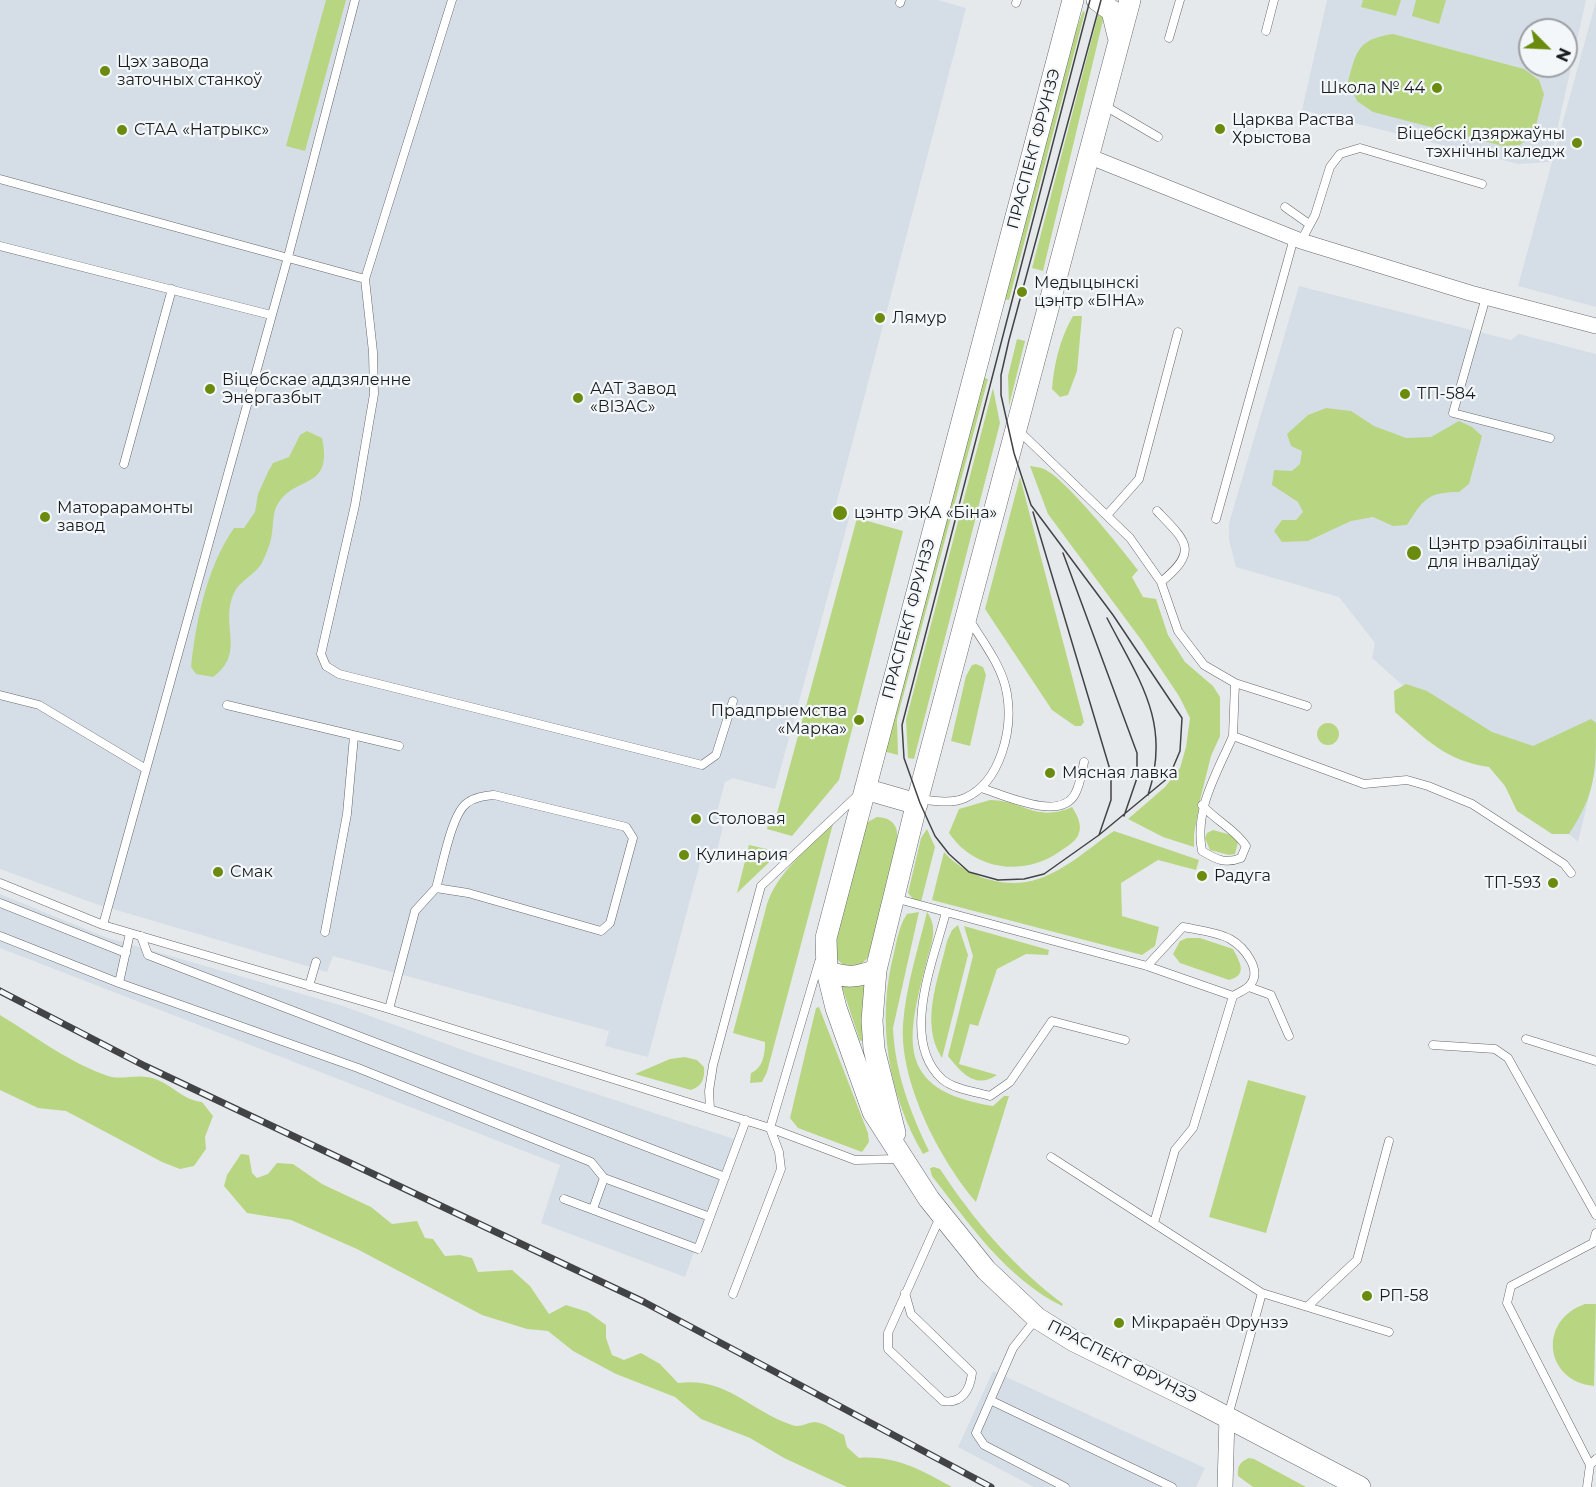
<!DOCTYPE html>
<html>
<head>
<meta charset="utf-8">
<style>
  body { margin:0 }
  #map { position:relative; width:1596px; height:1487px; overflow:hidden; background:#e6e9ec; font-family:Montserrat,sans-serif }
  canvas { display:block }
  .north { position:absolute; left:1518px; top:18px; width:60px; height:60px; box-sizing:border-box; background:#f3f7fa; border:2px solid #9d9fa2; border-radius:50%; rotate:114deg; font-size:16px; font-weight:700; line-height:24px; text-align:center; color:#1b1c1d }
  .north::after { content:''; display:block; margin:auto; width:21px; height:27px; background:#6a8b0d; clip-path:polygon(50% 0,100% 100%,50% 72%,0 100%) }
</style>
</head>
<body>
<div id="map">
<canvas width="1596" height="1487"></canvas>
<div class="north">N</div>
</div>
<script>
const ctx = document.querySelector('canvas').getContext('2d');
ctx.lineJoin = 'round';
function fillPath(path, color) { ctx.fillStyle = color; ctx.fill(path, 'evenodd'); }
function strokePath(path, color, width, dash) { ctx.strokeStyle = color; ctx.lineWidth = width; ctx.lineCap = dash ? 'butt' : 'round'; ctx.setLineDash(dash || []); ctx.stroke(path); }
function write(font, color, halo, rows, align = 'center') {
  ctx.font = font + ' Montserrat,sans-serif'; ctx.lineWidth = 4.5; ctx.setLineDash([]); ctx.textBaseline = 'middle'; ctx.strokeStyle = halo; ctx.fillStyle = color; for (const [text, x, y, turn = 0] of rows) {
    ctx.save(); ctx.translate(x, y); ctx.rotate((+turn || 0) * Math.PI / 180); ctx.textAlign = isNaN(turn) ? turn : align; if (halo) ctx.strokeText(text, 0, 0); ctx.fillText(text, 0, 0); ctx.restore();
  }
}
fillPath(new Path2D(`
  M0 0H938L966 8 835 509 850 515 775 789 733 778 725 782 716 816 725 819 717 851 704 848 648 1057 605 1046 609 1031 333 956 327 972 96 904 0 869Z
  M1327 0H1586L1550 162 1518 164 1302 110ZM1530 30H1566V66H1530Z
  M1596 1V307L1518 286Z
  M1299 286 1511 340 1519 334 1596 354V767L1578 842 1372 658 1375 643 1339 597 1236 567 1229 540V523Z
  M0 894 105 937 340 1005 477 1055 734 1139 685 1277 541 1223 560 1165 0 948Z
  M993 1371 1205 1468 1196 1487H1034L958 1447Z`), '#d5dee7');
fillPath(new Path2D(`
  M326 0H346L305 151 286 146Z
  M1363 0H1401L1396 16 1361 7Z
  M1416 0H1446L1439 24 1412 16Z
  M1083 11 1085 12 1009 300 1003 299 1068 52Z
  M1098 15 1104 16 1043 271 1032 268Z
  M1393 34 1524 69 1539 80 1544 94 1534 133 1520 145 1503 146 1373 112 1357 101 1348 82C1356 51 1358 39 1393 34Z
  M1073 316H1082L1077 371 1068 395 1060 397 1052 389C1054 364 1060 338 1073 316Z
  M1017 339 1025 341 1009 406 1008 376Z
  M981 377 988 379 897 719 898 755 883 751Z
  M993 388 1000 423 914 759 908 758 906 720Z
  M1326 408 1351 411 1374 426 1406 438 1431 437 1459 421 1472 427 1482 436 1469 484 1459 492C1427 492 1423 500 1407 525L1393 526 1373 517 1351 521 1308 541 1282 542 1274 531 1282 520H1296L1303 512 1298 502 1272 485 1274 470 1292 471 1300 464 1302 451 1291 446 1287 434 1308 415Z
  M307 431 322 438C334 494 291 472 275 510 273 517 273 526 272 533 271 543 266 554 262 563 255 575 239 581 234 593 219 626 247 652 213 677L196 674 191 667C196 620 207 567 234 528H244L255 512 258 494 269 470 273 463 289 457 300 435Z
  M1030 466C1034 467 1040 467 1044 469 1065 478 1122 549 1138 570L1132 577 1143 597 1156 599 1168 635 1185 662 1213 686 1220 697V736L1211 756 1201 796 1194 834V847L1163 837 1128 819 1165 787 1180 768 1186 747 1190 718 1179 696 1142 641 1048 514Z
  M1020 477 1084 722 1081 726H1075L1052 710 985 609Z
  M857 518 903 531 839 780 792 836 767 829 770 816 776 817Z
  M976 664 983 667 986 675 970 746 951 741 966 676 972 665Z
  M1406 684 1427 691 1492 732 1533 746 1591 719 1596 723C1596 772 1596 793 1569 834H1552L1517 811 1505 786 1489 767C1446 761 1427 740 1395 712L1394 691Z
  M1317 734a11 11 0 1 1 22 0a11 11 0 1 1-22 0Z
  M990 800C1024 800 1035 823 1072 807 1077 815 1082 824 1079 833 1077 841 1066 847 1059 852 1023 877 974 870 949 833L959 809Z
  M877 817C893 818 899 826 897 842L869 956C856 974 837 968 832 948L866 823Z
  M833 824 767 1072 762 1082 750 1083 751 1073C763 1068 765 1054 765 1042L733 1033 767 904C778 871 809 848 833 824Z
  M927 829 935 847 921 902 913 899 908 893 921 838Z
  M1213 830 1235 836 1238 842 1235 854 1229 855 1210 850 1205 838 1207 833Z
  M1114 831 1199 860 1196 870 1158 860 1121 883 1122 916 1159 927 1155 946 1142 955 932 900 944 852C966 877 1006 890 1038 879 1066 870 1090 847 1114 831Z
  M749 845 780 852 737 893Z
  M919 912 893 1028C895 1072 910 1112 929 1151L923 1154C888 1094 876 1021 894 953 897 940 899 926 907 914Z
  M927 912C938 927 932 943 927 960 907 1038 893 1090 993 1106L1004 1096H1009L976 1202C940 1160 899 1082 903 1024 906 986 918 949 927 912Z
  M958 925 968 955 942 1058C919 1023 939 978 947 941L952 930Z
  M964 926 1049 950 1048 955 1026 954 997 969 978 1026 970 1024 959 1064 997 1075C975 1090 961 1072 948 1056L973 956Z
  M1187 938H1200L1233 949C1240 962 1248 975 1229 980L1180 963 1173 954 1180 941Z
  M865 983 864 1040 860 1041 841 984 858 986Z
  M819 1007 868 1133 869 1142 862 1152 798 1128 790 1118 816 1008Z
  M0 1015C36 1037 68 1062 108 1076 122 1081 140 1072 158 1080 174 1087 184 1100 202 1102L213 1116 205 1137 206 1149 194 1166 180 1169 162 1162 66 1111 38 1108 0 1090Z
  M685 1057 697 1060 704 1067C705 1079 702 1086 691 1090L635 1074 670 1059Z
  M1248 1080 1306 1096 1266 1233 1209 1217Z
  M241 1154 249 1155 252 1173 257 1178 268 1174 277 1163 293 1164 322 1184 371 1207 392 1224 417 1221 425 1238 433 1239 445 1256 460 1255 472 1258 478 1272 512 1270 530 1286 549 1314 566 1305 588 1312 606 1325V1338L612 1355 624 1360 641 1353 660 1364 678 1383C728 1377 748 1410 792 1425 800 1428 806 1423 814 1422 823 1422 835 1431 844 1435L847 1447 859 1458C895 1455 921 1470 952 1487H847L784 1458 750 1438 701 1419 675 1397 616 1374 573 1351 548 1331 527 1329 482 1315 357 1249 291 1220 247 1213 224 1186 227 1175Z
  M934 1167 940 1169C975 1222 1013 1266 1063 1304L1062 1306C1006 1278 970 1225 932 1176L930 1168Z
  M1585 1304H1596L1594 1386C1544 1381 1538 1320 1585 1304Z
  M1249 1458 1254 1459 1306 1487H1253L1238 1476C1237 1466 1240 1462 1249 1458Z`), '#b8d682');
const lane = new Path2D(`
  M900 3 901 0
  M1016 3 1017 0
  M1266 31 1274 0
  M1169 38 1180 0
  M1105 106 1158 137
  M0 179 365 279 373 352 374 394 355 505 321 654 326 666 339 674 702 765 716 755 733 701
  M1285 207 1309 224
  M1301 241 1315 215 1330 167 1340 154 1360 148 1482 184
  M0 246 271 315
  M365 279 452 0
  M1486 297 1453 413 1550 438
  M1019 431 1130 538 1161 582 1178 631 1204 665 1235 683 1233 736 1364 784 1407 780 1428 786 1472 804 1564 864 1571 873
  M124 464 172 289
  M1157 511C1187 542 1199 551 1161 582
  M1108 514 1139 479 1178 332
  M1216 519 1294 238
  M1235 683 1307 706
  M0 695 39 705 146 769
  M227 705 399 746
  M981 788C1004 795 1060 822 1075 794 1080 785 1082 772 1084 762
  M919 799C934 801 951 804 965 798 1001 782 1013 729 1007 694 1003 668 984 643 970 621
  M1202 805C1216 821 1235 829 1246 846L1241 858C1225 864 1217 860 1202 851 1194 809 1217 773 1233 736
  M0 883 103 925 389 1009 770 1128 855 1160 899 1159
  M894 898 1147 966 1233 996
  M0 903 126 953
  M946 912C934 959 899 1040 942 1079 953 1089 976 1092 990 1096L1010 1082 1052 1021 1125 1040
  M103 925 288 257 355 0
  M325 932 347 814 354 736
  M0 936 119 983 358 1068 591 1162 604 1178 710 1217
  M141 936 148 955 725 1177
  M1147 966 1183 927C1198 930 1217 932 1230 939 1244 947 1264 971 1249 986 1246 990 1237 993 1233 996L1193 1128 1175 1150 1154 1223
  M119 983 130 933
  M309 986 316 962
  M1249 987 1271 995 1289 1036
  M389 1009 415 911 436 888 468 893 601 931 610 923 633 838 626 827 494 795C485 796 475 797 467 803 451 814 442 869 436 888
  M1526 1039 1596 1061
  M1433 1045 1495 1049 1508 1058 1596 1215
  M710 1109 709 1091 713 1065 761 886 859 794
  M1051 1157 1262 1293 1389 1332
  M564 1199 698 1249 746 1120
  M593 1209 604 1178
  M905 1293 911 1314 972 1373C970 1390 962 1404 943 1401L888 1349V1333L940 1217
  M733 1294 781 1169 779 1152 770 1128 819 962
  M1309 1305 1357 1260 1389 1141
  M1036 1319 1013 1348 976 1433 984 1445 1065 1487
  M992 1401 1172 1487
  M1228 1416 1262 1293
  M1590 1465 1507 1303 1511 1286 1593 1243 1596 1233
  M1587 1487 1590 1465 1596 1459`);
const street = new Path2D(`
  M1088 156 1301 241 1470 293 1596 326
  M1225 1487 1227 1417`);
const secondary = new Path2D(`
  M1073 0 826 938 827 971 836 1008 873 1112 929 1199 986 1270 1037 1318 1074 1341 1196 1401 1360 1487
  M1097 0 1112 11 1118 36
  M865 789 917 804
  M827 971C846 979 858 977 876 970
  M895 1133 874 1049 872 1021 876 970 918 798 1130 0`);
strokePath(lane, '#66696c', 9);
strokePath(street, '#66696c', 16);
strokePath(secondary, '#66696c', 22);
strokePath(lane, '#fff', 8);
strokePath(street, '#fff', 15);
strokePath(secondary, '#fff', 21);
strokePath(new Path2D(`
  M1090 0 902 725 904 758 920 803 935 836 949 854 969 872 998 880 1024 879 1044 874 1099 835 1169 777 1180 751 1182 718 1113 615 1031 505 1014 453 1001 395V375L1009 340 1101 0
  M1033 512 1111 773V800L1099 835
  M1063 553 1137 753V778L1124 816
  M1107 618C1139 680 1172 723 1148 795`), '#424345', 1.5);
const rail = new Path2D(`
  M0 991 145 1066 644 1302 991 1487`);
strokePath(rail, '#424345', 7);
strokePath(rail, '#f3f7fa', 4.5, [14]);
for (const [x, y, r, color] of [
  [105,71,6,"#6a8b0d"],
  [1437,88,6,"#6a8b0d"],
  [1220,129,6,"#6a8b0d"],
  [122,130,6,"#6a8b0d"],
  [1577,143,6,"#6a8b0d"],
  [1022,292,6,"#6a8b0d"],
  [880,318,6,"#6a8b0d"],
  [210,389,6,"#6a8b0d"],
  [1405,394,6,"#6a8b0d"],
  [578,398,6,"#6a8b0d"],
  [840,513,8,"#6a8b0d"],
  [45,517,6,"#6a8b0d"],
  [1414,553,8,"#6a8b0d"],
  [859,720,6,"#6a8b0d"],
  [1050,773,6,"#6a8b0d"],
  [696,819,6,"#6a8b0d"],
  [684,855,6,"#6a8b0d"],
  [218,872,6,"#6a8b0d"],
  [1202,876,6,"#6a8b0d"],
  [1553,883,6,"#6a8b0d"],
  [1367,1296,6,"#6a8b0d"],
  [1119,1323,6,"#6a8b0d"]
]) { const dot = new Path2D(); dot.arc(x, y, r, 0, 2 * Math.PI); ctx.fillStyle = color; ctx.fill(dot); strokePath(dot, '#f3f7fa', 2); }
write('16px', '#1b1c1d', '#f3f7fa', [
  ["Цэх завода",117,62],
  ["заточных станкоў",117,80],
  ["Школа № 44",1425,88,"right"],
  ["Царква Раства",1232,120],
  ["Хрыстова",1232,138],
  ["СТАА «Натрыкс»",134,130],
  ["Віцебскі дзяржаўны",1565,134,"right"],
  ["тэхнічны каледж",1565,152,"right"],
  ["Медыцынскі",1034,283],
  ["цэнтр «БІНА»",1034,301],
  ["Лямур",892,318],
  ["Віцебскае аддзяленне",222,380],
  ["Энергазбыт",222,398],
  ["ААТ Завод",590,389],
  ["«ВІЗАС»",590,407],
  ["ТП-584",1417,394],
  ["Маторарамонты",57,508],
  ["завод",57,526],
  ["цэнтр ЭКА «Біна»",854,513],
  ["Цэнтр рэабілітацыі",1428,544],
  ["для інвалідаў",1428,562],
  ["Прадпрыемства",847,711,"right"],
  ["«Марка»",847,729,"right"],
  ["Мясная лавка",1062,773],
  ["Столовая",708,819],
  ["Кулинария",696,855],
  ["Смак",230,872],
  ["Радуга",1214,876],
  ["ТП-593",1541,883,"right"],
  ["РП-58",1379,1296],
  ["Мікрараён Фрунзэ",1131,1323]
], 'left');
write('16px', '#1b1c1d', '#f3f7fa', [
  ["ПРАСПЕКТ ФРУНЗЭ",1034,149,-75],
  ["ПРАСПЕКТ ФРУНЗЭ",909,619,-75],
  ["ПРАСПЕКТ ФРУНЗЭ",1122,1362,27]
]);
</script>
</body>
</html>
